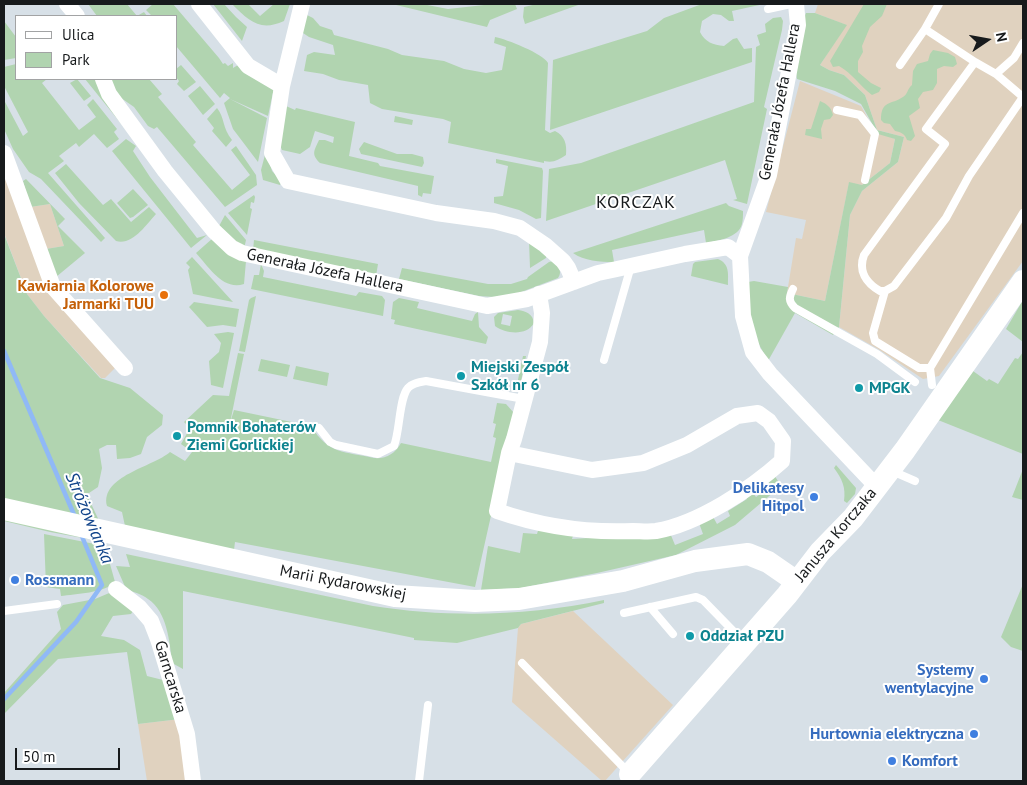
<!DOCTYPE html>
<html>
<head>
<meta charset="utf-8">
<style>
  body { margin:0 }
  #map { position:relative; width:1027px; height:785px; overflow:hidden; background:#d7e0e7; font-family:"PT Sans",sans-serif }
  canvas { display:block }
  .frame { position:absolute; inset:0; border:5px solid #171a1c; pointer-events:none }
  .legend { position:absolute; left:15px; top:15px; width:162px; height:65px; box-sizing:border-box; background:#fff; border:1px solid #a2a3a4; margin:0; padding:6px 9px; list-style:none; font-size:15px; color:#171a1c }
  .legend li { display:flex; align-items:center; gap:10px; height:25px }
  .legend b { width:25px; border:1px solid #a2a3a4 }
  .north { position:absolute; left:962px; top:15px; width:50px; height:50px; -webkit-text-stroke:4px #fff; paint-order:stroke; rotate:78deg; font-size:14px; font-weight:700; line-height:20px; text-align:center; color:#171a1c }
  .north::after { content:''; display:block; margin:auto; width:18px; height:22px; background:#171a1c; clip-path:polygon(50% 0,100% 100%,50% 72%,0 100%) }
  .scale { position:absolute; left:15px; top:748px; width:105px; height:22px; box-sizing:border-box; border:2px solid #171a1c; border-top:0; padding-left:6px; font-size:15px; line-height:18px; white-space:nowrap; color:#171a1c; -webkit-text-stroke:4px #fff; paint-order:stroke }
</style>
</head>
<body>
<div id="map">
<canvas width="1027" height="785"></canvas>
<div class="frame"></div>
<ul class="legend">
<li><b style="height:6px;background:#fff"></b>Ulica</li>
<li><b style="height:14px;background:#b1d4b0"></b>Park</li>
</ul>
<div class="north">N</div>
<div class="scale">50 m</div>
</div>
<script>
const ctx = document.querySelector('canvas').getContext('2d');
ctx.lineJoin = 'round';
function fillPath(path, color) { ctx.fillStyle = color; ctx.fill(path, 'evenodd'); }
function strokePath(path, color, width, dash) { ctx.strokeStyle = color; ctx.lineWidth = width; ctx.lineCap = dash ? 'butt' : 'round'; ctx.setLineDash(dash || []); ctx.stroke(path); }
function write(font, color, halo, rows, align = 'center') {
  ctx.font = font + ' "PT Sans",sans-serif'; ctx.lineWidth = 4; ctx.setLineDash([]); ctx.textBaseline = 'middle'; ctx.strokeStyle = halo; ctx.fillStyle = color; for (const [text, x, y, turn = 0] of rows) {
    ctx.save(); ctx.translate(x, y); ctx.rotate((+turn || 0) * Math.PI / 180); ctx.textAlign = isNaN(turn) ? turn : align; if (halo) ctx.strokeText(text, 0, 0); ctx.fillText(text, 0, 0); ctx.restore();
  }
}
fillPath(new Path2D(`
  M818 4H1023V261L939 376 923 379 878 349 839 327 850 215 862 191 898 162 904 137 877 130 865 95 844 75 829 70 820 65 846 25 815 13Z
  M800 81 861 106 875 131 895 139 890 163 862 185 849 183 825 301 787 293 796 238 802 239 806 220 766 212Z
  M4 171 48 289 116 367 105 378H101L44 316 27 294 4 233Z
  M50 204 64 246 46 249 30 207Z
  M573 611 673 705 605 781H602L512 702 518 628 521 624Z
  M180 719 190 781H147L138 724Z`), '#e0d2bf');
fillPath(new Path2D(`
  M88 4H127L137 16 144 12 147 16H97Z
  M153 4H173L219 58 223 64 225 63 228 66 233 63V68L238 65 274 88 268 116 230 99 267 118 258 162 233 129 224 103 230 98 224 93 220 98 176 46V16H152L146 10Z
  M213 4H224L236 17 247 27 242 41Z
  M232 4H248L260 16 274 4H290L284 21C260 32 249 21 232 4Z
  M392 4H422L448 9 493 4H515L517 9 490 20 487 27Z
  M537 4H581L525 24 523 17 524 7Z
  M702 4H764L732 11 734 21H729L721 15 713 14 702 21 700 32C705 42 713 45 724 46L733 39 737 38 744 49 752 48V62L550 130 553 60 647 31 664 18Z
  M864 4H887L882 16 870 27 862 46 863 52 858 61V72L871 83 881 88 879 92 872 95C860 86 852 73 839 66L833 67 830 61Z
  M806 13H815L847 25 820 65 829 70 844 75 865 95 877 130 904 137 898 162 862 191 850 215 839 327 833 335 795 313 768 361 756 339 750 318 748 282 754 281 788 287 787 293 825 301 849 182 862 185 890 163 895 139 878 134 861 104 835 91 797 79C794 61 799 31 806 13Z
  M307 15 313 18 320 26 332 30 334 35 388 49 402 55 444 61 464 69 486 73 502 70 506 47 494 43 495 37C506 39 544 54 548 63L545 130 550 133 555 131C565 136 567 144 566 155 558 160 554 163 544 161V163L448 143 451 122 443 119 382 109 370 103 368 85 339 80 323 74 304 71 307 55 314 52 335 55 333 45 309 37 300 31Z
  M781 17 783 21 782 30 764 107 767 109 747 204 733 200 737 199 725 160 546 221 549 169 581 163 754 102 756 47 760 45 757 35 766 32 765 24 773 18Z
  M4 21 16 37V58L4 60Z
  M933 50 948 53 955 57 957 64 953 67 944 66 937 69V83L933 90 923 92 918 99 920 108 909 116 915 136 911 141 907 140C905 134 901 132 895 131L890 124 884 123 881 120C881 100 891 105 903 97 908 94 907 89 912 85L913 71 917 64 928 61 930 54Z
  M16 64V79H47L42 83 79 130 96 117 87 105 93 99 117 129 114 132 119 139 107 148 94 134 79 147 76 143 59 156 64 161 48 173 105 238 101 242 41 179 29 172 13 149 4 129V100L23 136 28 132 4 86V67Z
  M181 65 196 82 184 91 177 84 179 81 176 77V69Z
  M77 79 91 96 84 101 70 83Z
  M85 79H96L127 131Z
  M106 79H149L162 94 158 97 196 142 193 145 232 190 250 175 231 150 236 146 256 175 257 185 225 207 157 127 154 129 148 126 134 107 111 91Z
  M200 86 215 104 203 115 188 96Z
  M820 101C827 104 831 107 833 115L830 119 824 120 821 129 822 139 805 135 806 129H811Z
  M286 106 295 110 296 108 355 122 349 156 378 163 380 166 434 176 431 194 423 193 422 197 418 195V186L320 163C311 154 314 151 319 140H325L333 143 334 137 315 131 310 147 300 154 282 150 279 143Z
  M217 108C225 118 222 128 232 140L226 147 212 131 214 128 207 119Z
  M395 116 413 120 412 125 394 122Z
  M126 139 136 146 133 151 150 177 197 238 207 235 191 248 112 151Z
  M364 142 397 154H412L423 157 424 163 422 167 361 154 359 149Z
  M266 151 272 171 282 181 280 185 263 180 261 170Z
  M496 159 542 168 543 171 541 218 536 219 519 210 494 203V197L503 196 508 166 496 163Z
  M66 164 103 205 111 199 131 222 149 207 156 214C146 225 132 246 116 241L79 203 55 173Z
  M26 179 65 219 58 226 85 253 56 277 46 249 64 246 50 204 30 207 23 181Z
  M133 189 148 205 133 217 130 218 117 203Z
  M254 195 255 197 254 203 251 202 250 208 252 209 247 235 228 213Z
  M726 203 729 206 743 211C743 215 743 220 742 224 739 237 718 241 706 243L704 230 612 250 614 262C600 262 584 261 573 253Z
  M225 215 246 240 244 249 218 228Z
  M4 234 27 294 44 316 100 378 130 388 163 415 162 425 147 437 141 454 130 458 117 459 116 445H107L99 449 102 468 98 487 89 493H86L103 529 105 542 50 532 4 521Z
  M213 238 246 261 244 284C223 291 209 267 196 253Z
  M254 240 378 264 376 276 253 250Z
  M529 241 547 255 546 258 530 268Z
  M192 257 233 302 193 294 188 270 190 267 186 263Z
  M718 259C730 264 728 274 728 285L691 276 693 264 695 262Z
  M553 261C558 266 563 271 558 278L516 294 495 297 479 296 399 279 402 268 488 284H511L527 279 528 277 549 262Z
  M261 264 264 271 263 277 356 296 359 292 382 296 385 300 383 316 251 289 254 275H259Z
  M256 296 245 352 239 351 249 300 251 298Z
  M399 298 419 302 417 308 472 321 475 314 478 312 479 327 488 337 486 344 394 324 395 320 391 319 393 302Z
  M1023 300V342L1006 329Z
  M194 302 239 309 236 327 223 325 207 327 189 307Z
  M518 310C526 311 533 314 534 323 527 336 506 334 495 326L494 317 498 313ZM503 314 512 316 510 326 501 324Z
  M228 332 234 333 223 388 211 385 209 361 219 352 221 343 214 334Z
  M1023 352V454L938 420 973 371 987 381 989 379 998 384 1015 358 1018 359Z
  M238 353 244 354 230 423 234 410 311 426C329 455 344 451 374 458 386 459 395 454 401 443L491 462 496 438 493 437 496 424 493 423 497 403 506 404 514 413 475 587 235 542 234 550 125 526 122 512 107 506C100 476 153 467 170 452L185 461 192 452 181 444 190 428 184 422 213 395 229 396Z
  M523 356H526L520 387 516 389Z
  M261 359 290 365 287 377 258 371Z
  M296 366 329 373 327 386 293 379Z
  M836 465 856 488 855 494 847 503 844 501C846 487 842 479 834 468Z
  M1023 469V500L1012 497Z
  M773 473 781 486 735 525 676 555 597 573 521 588 481 590 488 546 520 553 523 533 537 534 540 524 574 532 572 539 670 533 675 545 703 534 699 523 712 515 717 524 730 516 728 511 747 499 744 492 749 488 756 497 771 486 766 478Z
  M44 534 105 546 115 582C105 593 75 594 61 596L60 589 46 587Z
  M126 554 373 606C449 618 529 616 604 600V603L521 624 518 628 457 643 414 640V638L183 591V669L172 663C170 643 167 611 148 599 142 594 133 592 126 589L116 566 130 567Z
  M1023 584V651L1011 647 1001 637Z
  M114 591 136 607 131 614 113 616 101 636 124 640 140 650 147 676 163 680 180 719 138 724 127 652 58 659 4 714V693L61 629 57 612 63 605 95 599Z`), '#b1d4b0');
strokePath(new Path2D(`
  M4 351 75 517
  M4 699 76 622 102 585 81 534`), '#90b9f6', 4.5);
strokePath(new Path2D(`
  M768 9 791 4
  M925 29 939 4
  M900 65 925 29 975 62
  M996 74 1023 97
  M837 110 860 115 875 134 865 180
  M793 289C789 297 788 301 795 308L877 354 915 382
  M885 291 894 286 946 218 969 176 1023 97
  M604 360 631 266
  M930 368H919L875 341 873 333 885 291H880C866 283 858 271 864 255L945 144 926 129 975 62 996 74 1014 58 1023 43
  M932 385 930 368 1023 213
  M319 428 330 442 336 445 378 454 394 446C400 431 399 398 408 388 412 383 420 382 426 381L524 399
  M892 471 915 481
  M650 607 673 634
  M4 611 57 604
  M624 613 696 597 703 600 743 641
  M522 663 629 773
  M419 781 428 705`), '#fff', 8);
strokePath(new Path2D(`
  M67 4 77 16
  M199 4 248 66 282 86
  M302 4 282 86 272 153 288 181 436 213 494 221 520 228 545 245 563 261 568 268 574 282
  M796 4 798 25 769 175 740 256 743 316 753 352 770 374 877 487
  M103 79 109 94 165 171 214 231 232 248 242 253 487 306 527 299 598 273 617 269 685 254 728 247 740 256
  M4 153 53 287 125 368
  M509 453 592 470 643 463 687 445 737 416 758 413 769 421 783 441 782 461C751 489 698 524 656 531 648 532 640 531 633 531 587 533 540 526 497 511L509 453 514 439 540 342 542 313 539 294
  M116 589 139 607 151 621 158 639 187 734 193 781`), '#fff', 16);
strokePath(new Path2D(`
  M4 509 395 596 475 601 519 599 623 581 695 561 748 554 768 562 797 582
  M630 774 787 595 820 552 853 518 905 450 1023 281`), '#fff', 22);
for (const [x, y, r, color] of [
  [164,295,5,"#e8710a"],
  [461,376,5,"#0f9aa8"],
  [859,388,5,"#0f9aa8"],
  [177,436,5,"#0f9aa8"],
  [814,497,5,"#3f7fe0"],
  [15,580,5,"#3f7fe0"],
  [690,636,5,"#0f9aa8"],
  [984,679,5,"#3f7fe0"],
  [974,734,5,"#3f7fe0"],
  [892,761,5,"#3f7fe0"]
]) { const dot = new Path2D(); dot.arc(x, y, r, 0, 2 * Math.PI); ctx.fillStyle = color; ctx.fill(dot); strokePath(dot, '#fff', 2); }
write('16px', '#171a1c', '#fff', [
  ["Generała Józefa Hallera",780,102,-79],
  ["Generała Józefa Hallera",325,271,12],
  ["Janusza Korczaka",836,535,-50],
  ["Marii Rydarowskiej",343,583,11],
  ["Garncarska",170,677,73]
]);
write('bold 16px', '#c56008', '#fff', [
  ["Kawiarnia Kolorowe",154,286],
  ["Jarmarki TUU",154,304]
], 'right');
write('bold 16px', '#0d838f', '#fff', [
  ["Miejski Zespół",471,367],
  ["Szkół nr 6",471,385],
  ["MPGK",869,388],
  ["Pomnik Bohaterów",187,427],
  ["Ziemi Gorlickiej",187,445],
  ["Oddział PZU",700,636]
], 'left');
write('bold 16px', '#366cbe', '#fff', [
  ["Delikatesy",804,488],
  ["Hitpol",804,506],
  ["Rossmann",25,580,"left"],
  ["Systemy",974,670],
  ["wentylacyjne",974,688],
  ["Hurtownia elektryczna",964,734],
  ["Komfort",902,761,"left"]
], 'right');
ctx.letterSpacing = '1px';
write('18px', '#171a1c', '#fff', [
  ["KORCZAK",636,203]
]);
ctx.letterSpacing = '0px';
write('italic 18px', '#12448a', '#fff', [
  ["Stróżowianka",89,518,67]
]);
</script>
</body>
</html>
